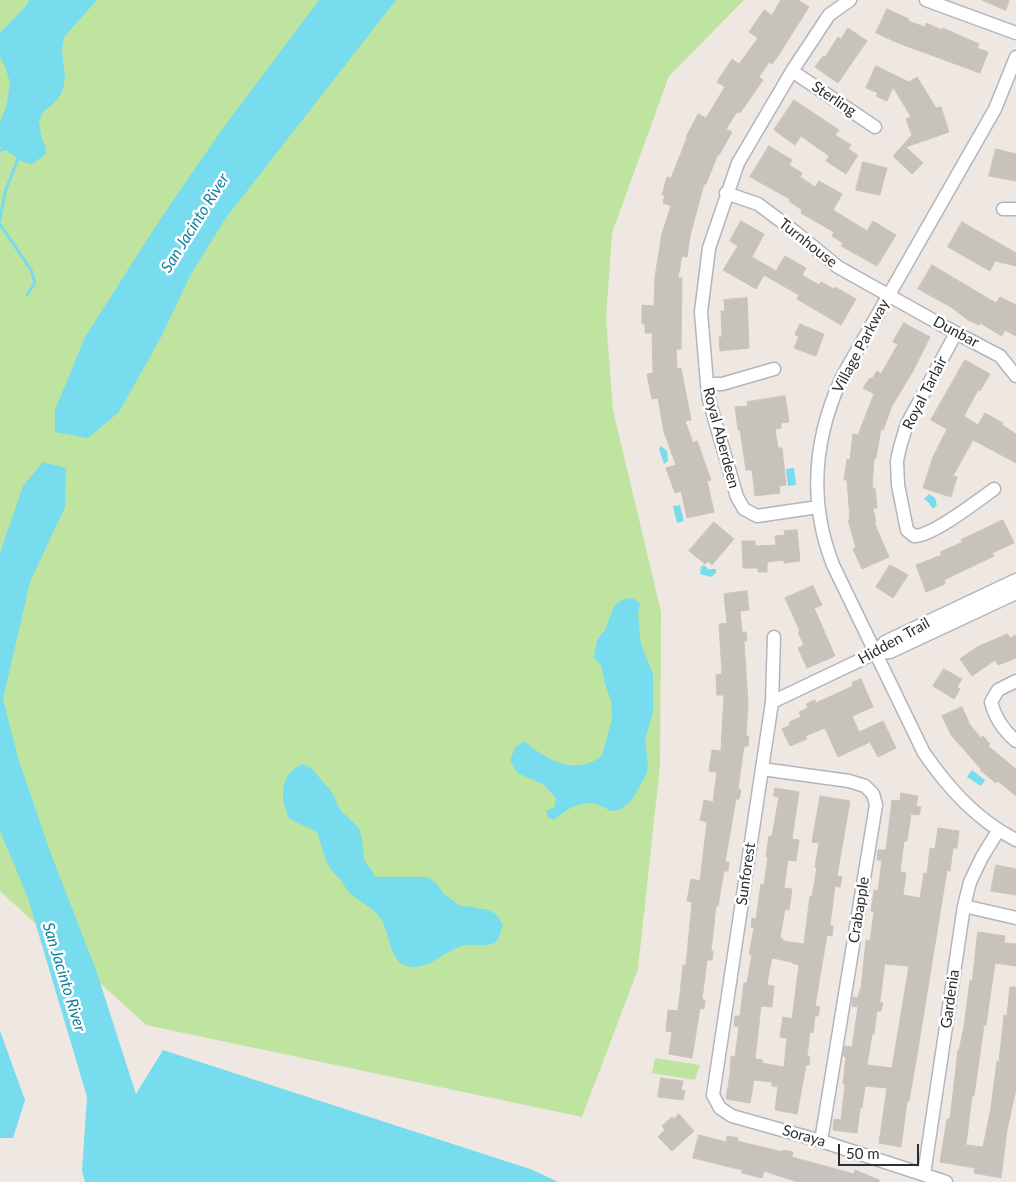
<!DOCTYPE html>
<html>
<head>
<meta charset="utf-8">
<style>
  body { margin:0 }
  #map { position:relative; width:1016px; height:1182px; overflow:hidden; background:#efe7e1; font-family:Lato,sans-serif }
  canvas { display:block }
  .scale { position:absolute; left:838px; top:1144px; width:81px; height:22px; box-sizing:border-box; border:2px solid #2e2e2e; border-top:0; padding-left:6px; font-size:15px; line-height:18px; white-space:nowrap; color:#2e2e2e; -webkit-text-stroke:4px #fff; paint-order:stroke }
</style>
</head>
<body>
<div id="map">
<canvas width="1016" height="1182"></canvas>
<div class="scale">50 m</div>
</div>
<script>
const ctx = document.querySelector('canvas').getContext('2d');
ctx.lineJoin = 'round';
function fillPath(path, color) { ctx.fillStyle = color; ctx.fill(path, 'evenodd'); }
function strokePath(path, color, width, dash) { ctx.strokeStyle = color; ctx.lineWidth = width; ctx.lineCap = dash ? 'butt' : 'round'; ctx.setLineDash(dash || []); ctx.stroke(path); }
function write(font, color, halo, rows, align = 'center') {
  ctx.font = font + ' Lato,sans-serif'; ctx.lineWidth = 5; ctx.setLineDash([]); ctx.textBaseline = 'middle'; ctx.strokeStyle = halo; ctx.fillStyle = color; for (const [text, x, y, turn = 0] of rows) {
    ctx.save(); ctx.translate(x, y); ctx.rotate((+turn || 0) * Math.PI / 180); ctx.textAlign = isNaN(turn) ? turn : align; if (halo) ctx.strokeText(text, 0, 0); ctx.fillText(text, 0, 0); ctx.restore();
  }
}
fillPath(new Path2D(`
  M0 0H744L669 76 612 233 606 319 613 410 661 612 660 765 638 969 582 1117 146 1025 0 891Z
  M655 1058 700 1065 695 1080 652 1073Z`), '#bee49f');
fillPath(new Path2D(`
  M29 0H97L64 37 62 51 65 75 64 85 61 94 54 103 44 111 39 121 42 140 46 147V154L32 164 23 162 0 146V121L6 108 10 83 6 69 0 57V33L26 6Z
  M319 0H396L225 219 190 276 161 337 119 412 88 438 55 432V410L85 337 161 218 223 128Z
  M661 446 667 451 668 461 664 464 659 449Z
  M43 462 66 468 65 507 30 582 3 699 19 761 51 854 96 970 136 1094 163 1050 533 1170 558 1182H85L82 1171 87 1097 28 898 0 831V553L23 486Z
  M794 468 796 485 788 486 786 469Z
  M929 494 935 498 937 505 934 508H932L929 503 924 499Z
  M680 505 684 521 677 523 673 506Z
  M704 565 708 569H716V573L711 577 700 574 701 567Z
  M633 598 640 603 638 614 641 644 653 674V713L645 739 648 766 646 775 631 801 620 810 610 811C589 796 571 805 554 820L548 817 546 811 554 808 556 798 543 784 517 773 510 760 515 748 524 741C548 761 574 776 602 756L612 719 611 701 605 684 601 665 594 658 597 640 605 630 614 606 623 599Z
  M303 764 311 768 331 791 341 811 359 828 362 840 364 860 376 877H427L437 884 443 893 459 905 489 910 497 915 503 925C501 929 500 935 498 939 492 950 472 942 462 946 445 951 432 967 413 967 388 967 391 933 381 919 374 908 362 903 352 895 347 891 344 885 341 880 338 876 335 875 333 872 324 861 322 845 317 832 311 829 293 821 289 818 287 815 286 810 285 807 280 788 284 772 303 764Z
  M972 770 985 780 981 786 967 777Z
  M0 1031 25 1100 13 1138H0Z`), '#77dcee');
strokePath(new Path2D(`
  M0 150 5 149
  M0 220 5 192 18 159
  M0 224 31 270 35 283 27 295`), '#77dcee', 3);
const building = new Path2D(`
  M781 0H798L809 7 778 56 772 64 769 62 759 77 763 80 740 113 737 112 726 129 732 132 719 155 718 154 706 184H704L690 236 687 257 682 256 678 278H682L681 349H676L677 369 681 368 691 420 685 421 693 443 697 441 711 480 707 481 714 512 687 518 681 491 675 493 666 468 676 465 664 432 658 398 652 399 647 374 653 373 652 333H645V324H642V305L654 306 655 277 662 233 671 206 663 203 665 195H662L667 177 671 178 687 138 686 137 698 114 706 118 725 87 717 82 732 59 739 64 758 38 749 32 764 10 772 15Z
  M982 0H1009L1006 10Z
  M887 9 909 19 908 21 925 27 926 23 942 30 943 28 979 44 977 48 988 52 980 73 898 43 876 33Z
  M848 28 867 41 838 83 815 67 823 56 825 57 838 37 841 39Z
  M876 66 909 82 917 77 936 108 941 107 949 132 906 147 923 163 912 174 893 156 912 135 906 119 911 117 893 87 887 101 876 96 878 93 866 88Z
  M794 100 839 130 835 135 851 145 848 149 858 155 846 174 826 161 829 156 801 136 795 145 774 130Z
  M769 146 792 160 789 165 802 173 800 177 815 187 819 181 842 194 833 210 867 231 873 221 896 235 877 266 841 246 843 243 832 236 834 232 801 213 802 210 789 201 790 199 750 177Z
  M996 149 1016 154V181L989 176Z
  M863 162 887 168 880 195 856 190Z
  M741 221 764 234 752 257 776 271 785 256 806 268 802 275 819 285 821 282 834 289 835 287 856 299 841 325 797 299 799 295 764 275 756 289 723 270 738 246 730 241Z
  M962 222 1016 253V266L995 261 990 271 948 247Z
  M932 265 996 303 1000 297 1016 305V336L1005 330 1002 336 980 323 979 325 968 320 951 307 918 289Z
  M747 298 749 348 720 351 719 337H722L721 311H725L724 300Z
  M904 323 930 337 913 371 892 406 883 430 881 429 876 458H874L872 488H875L877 508H873L876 522H874L889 557 862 569 853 549 856 548 848 520H850L847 480H844L847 459 850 460 853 434 858 435 874 394 863 388 870 378 872 379 877 371 881 374 898 344 893 342Z
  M800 324 824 334 816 356 794 348 799 336 795 335Z
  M965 360 990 374 980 391 978 390 964 416 978 425 985 413 1003 423 1002 425 1016 434V463L973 440 953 476 957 477 951 497 923 488 933 457 947 429 931 420Z
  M785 396 789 422 781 423V428L775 429 778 448H782L786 485 779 486 780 493 755 496 752 470H746L740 430H738L735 407 748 406 747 402Z
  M1003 520 1014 543 992 553 994 556 944 580 945 584 926 592 916 565 942 555 940 552 963 542 961 540Z
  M714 522 734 539 712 565 708 561 705 564 689 551Z
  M797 530 800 561 784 563V560L767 562V572H758V568H743L742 541H755V546L776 545 775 536 785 535 784 531Z
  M890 565 908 575 893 598 876 587Z
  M813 586 822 605 814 608 835 656 807 668 798 648 804 645 798 632 800 631 785 598Z
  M747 591 749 610 740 611 742 632H746L747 641H744L748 703 746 736H749L748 746H744L738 789 741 790 739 799H736L725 862H729L728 871H724L718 906H716L711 951H713L712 960H707L702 999 705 1000 704 1009 700 1008 692 1058 669 1054 672 1032 666 1031 668 1010 678 1011 683 965H686L692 902 687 901 691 879 700 881 707 822 700 820 704 800 713 802 717 772 709 771 712 750 721 751 724 695H717L716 675 722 674 719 624 727 623 724 594Z
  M1008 634 1010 638 1016 635V658L998 665 995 660 972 676 960 659 977 647Z
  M944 669 962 679 957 687 960 689 954 699 933 686Z
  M861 679 873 707 852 716 859 732 883 721 896 748 878 757 870 742 838 757 825 728 805 736 807 739 790 746 782 729 790 725 789 722 801 717 799 712 808 708 806 704 815 700 816 703 853 686 852 683Z
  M962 707 970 725 981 738 983 736 990 744 988 746 1016 769V796L998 781 996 783 980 770 981 769 951 735 942 716Z
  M775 788 799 792 792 839 799 840 796 861 788 860 784 888 792 889 789 910 785 909 780 938 783 939V941L804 944 810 896H812L817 868 815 867 819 843 812 842 820 796 850 801 837 876 842 877 840 887 835 886 830 925 833 926 832 936 827 935 815 1006 820 1007 818 1016H815L813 1033 810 1032 807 1056 810 1057 809 1065H806L797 1114 775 1110 778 1087 772 1086V1082L754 1080 750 1103 726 1099 731 1068H730L731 1056 735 1057 739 1027 734 1026 735 1016H740L744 983H747L752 954H749L754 928 751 927 752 918 756 919 761 884 764 885 768 857H766L769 836H772L779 797 774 796ZM772 958 792 962V963L799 965 792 1019 783 1017 780 1037 787 1038 784 1067 762 1063 763 1060 755 1059 761 1006 772 1007 774 986 767 985Z
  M901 793 918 796 916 806 921 807 919 815 911 814 907 841H904L900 872 906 873 903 895 920 898 924 873 927 874 930 848 935 849 938 828 959 831 957 848H953L950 871 947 870 917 1055 909 1101H907L901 1147 879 1143 887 1088 865 1086 862 1108H860L857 1133 833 1130 834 1119 841 1120 845 1084H843L846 1057 843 1056 845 1046 852 1047 858 1007 852 1006 853 997 858 998 860 989H861L866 940 870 941 874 912 871 911 874 890 878 891 882 860H877L878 850H886L892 800 900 801ZM885 964 909 966 892 1068 867 1065 872 1034H874L877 1011H881L883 1003 880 1002Z
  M996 865 1016 869V895L991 891Z
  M978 932 1005 936 1004 943 1016 944V966L995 963 986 1025H984L974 1096 972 1095 966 1145 983 1147 991 1108 997 1061 999 1062 1004 1015 1007 1016 1010 987H1016V1089L1007 1130 1001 1178 974 1173 975 1168 940 1162 947 1119H950L958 1050H959L964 1027 970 980 972 981Z
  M661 1078 683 1081 681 1090 685 1091 683 1100 658 1097Z
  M679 1114 694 1131 672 1151 658 1137 665 1130 662 1126 672 1117 674 1119Z
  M699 1135 726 1142 727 1136 738 1138 737 1141 783 1152V1150L793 1152 792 1157 854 1174 855 1170 879 1180V1182H798L764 1171 762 1178 742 1173V1170L693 1158Z`);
fillPath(building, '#c8c2bc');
strokePath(building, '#cbc3ba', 1);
const minor = new Path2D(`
  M926 0 1016 33
  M1016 57 995 109 842 377C814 438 808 501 833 565L924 753C949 789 977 820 1016 840
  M792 71 875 127
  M726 193 758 204 794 231 838 267 956 333 1000 356 1016 376
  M1003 209H1016
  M956 333 907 424 900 447 897 461 898 485 907 530 914 536C931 537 979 500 994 489
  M707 384H722L774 369
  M818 507 757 516 744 509 737 497 709 400 707 384 701 312 709 248 738 163 792 71 829 15 850 0
  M774 637 772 702 713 1095 720 1108 732 1116 821 1141 946 1182
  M875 653 890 652 1016 593
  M1016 681 998 690 991 702C995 718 1003 730 1016 741
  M772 702 875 653 885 642 1016 580
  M762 769 849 781 865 786 873 794 876 805 821 1141
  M964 906 1016 918
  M924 1174 964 906 970 882 982 857 998 831`);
strokePath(minor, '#b1b5be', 15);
strokePath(minor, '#fff', 12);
write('15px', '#2e2e2e', '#fff', [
  ["Sterling",834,99,34],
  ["Turnhouse",808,243,38],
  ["Dunbar",956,332,28],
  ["Village Parkway",861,346,-62],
  ["Royal Tarlair",925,393,-63],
  ["Royal Aberdeen",721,438,75],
  ["Hidden Trail",894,641,-29],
  ["Sunforest",746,874,-82],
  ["Crabapple",859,910,-81],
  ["Gardenia",950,999,-82],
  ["Soraya",804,1136,16]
]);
write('italic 16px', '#107fa0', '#fff', [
  ["San Jacinto River",195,223,-58],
  ["San Jacinto River",64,977,73]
]);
</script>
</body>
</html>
